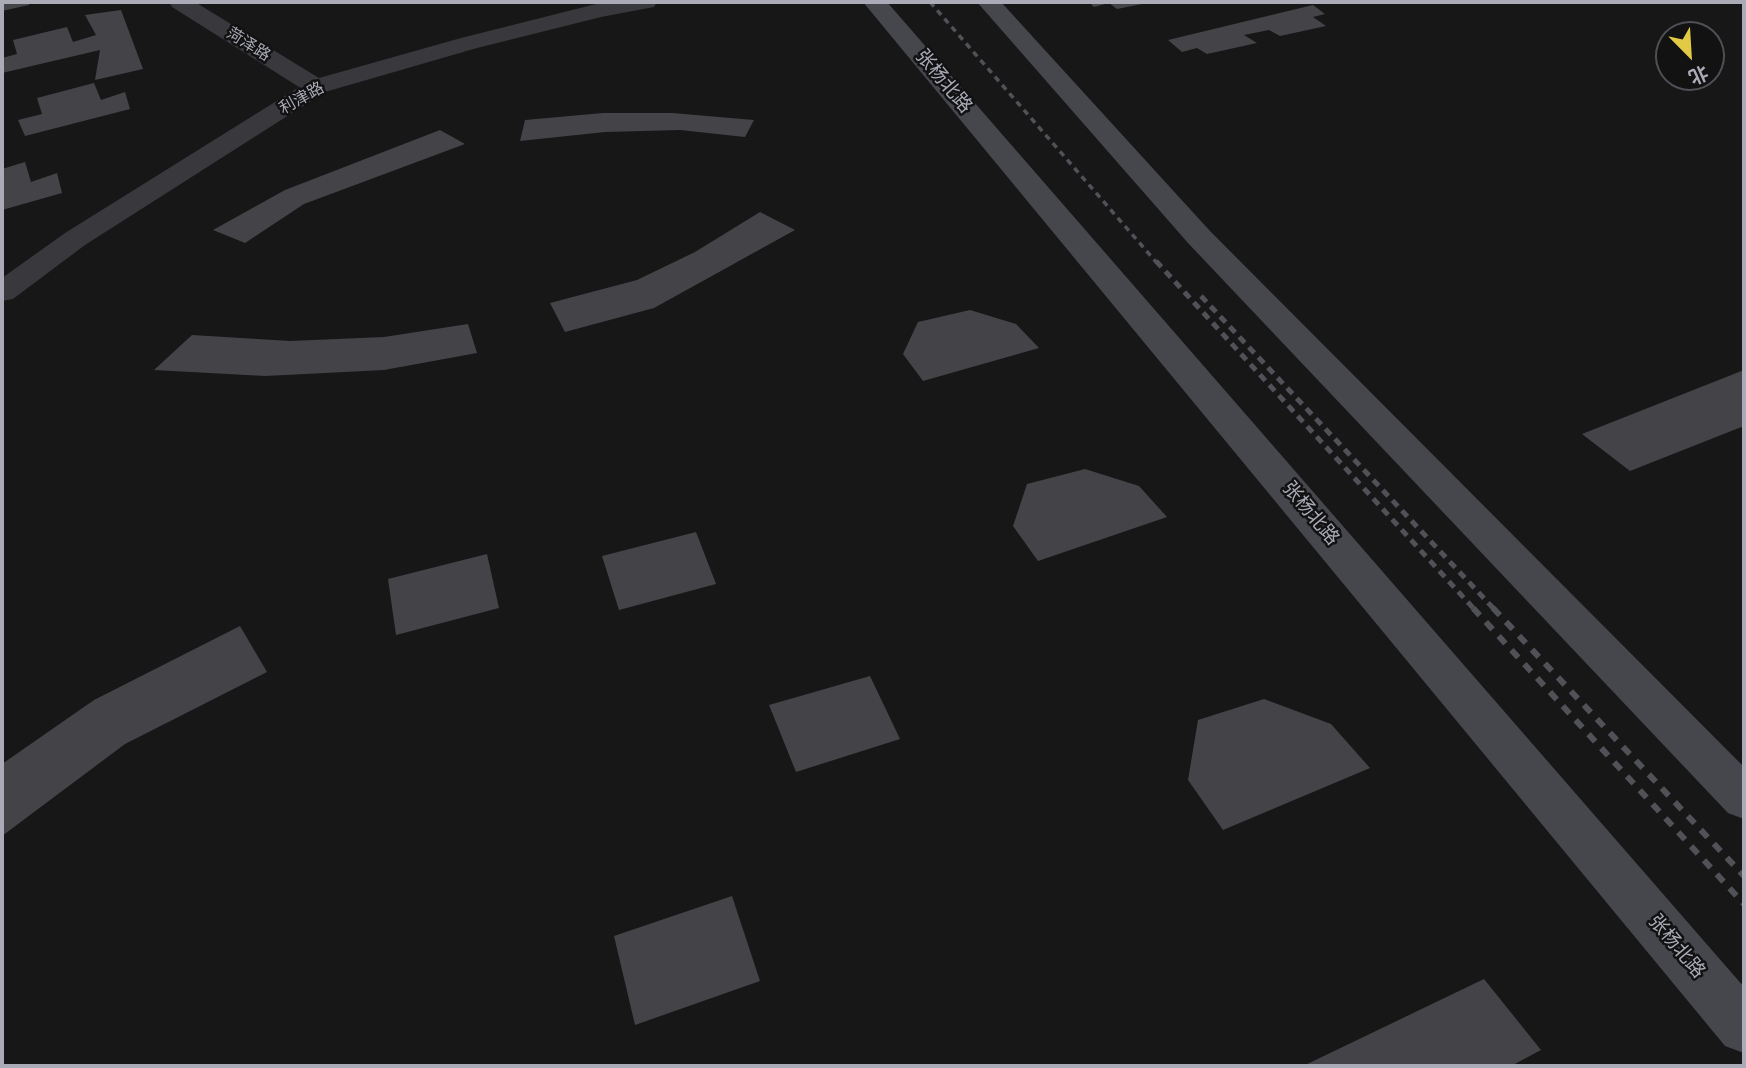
<!DOCTYPE html>
<html>
<head>
<meta charset="utf-8">
<style>
  body { margin:0 }
  #map { position:relative; width:1746px; height:1068px; overflow:hidden; background:#171718; font-family:"Sofia Sans Condensed","Noto Sans SC",sans-serif }
  canvas { display:block }
  .frame { position:absolute; inset:0; border:4px solid #aaabb7; pointer-events:none }
  .north { position:absolute; left:1655px; top:21px; width:70px; height:70px; box-sizing:border-box; background:#121213; border:2px solid #4f4f55; border-radius:50%; rotate:156deg; font-size:19px; font-weight:700; line-height:28px; text-align:center; color:#aaabb7 }
  .north::after { content:''; display:block; margin:auto; width:24px; height:32px; background:#e2ca45; clip-path:polygon(50% 0,100% 100%,50% 72%,0 100%) }
</style>
</head>
<body>
<div id="map">
<canvas width="1746" height="1068"></canvas>
<div class="frame"></div>
<div class="north">北</div>
</div>
<script>
const ctx = document.querySelector('canvas').getContext('2d');
ctx.lineJoin = 'round';
function fillPath(path, color) { ctx.fillStyle = color; ctx.fill(path, 'evenodd'); }
function strokePath(path, color, width, dash) { ctx.strokeStyle = color; ctx.lineWidth = width; ctx.lineCap = dash ? 'butt' : 'round'; ctx.setLineDash(dash || []); ctx.stroke(path); }
function write(font, color, halo, rows, align = 'center') {
  ctx.font = font + ' "Sofia Sans Condensed","Noto Sans SC",sans-serif'; ctx.lineWidth = 5; ctx.setLineDash([]); ctx.textBaseline = 'middle'; ctx.strokeStyle = halo; ctx.fillStyle = color; for (const [text, x, y, turn = 0] of rows) {
    ctx.save(); ctx.translate(x, y); ctx.rotate((+turn || 0) * Math.PI / 180); ctx.textAlign = isNaN(turn) ? turn : align; if (halo) ctx.strokeText(text, 0, 0); ctx.fillText(text, 0, 0); ctx.restore();
  }
}
fillPath(new Path2D(`
  M2 2H29V5L2 11Z
  M1089 2H1146L1147 3 1117 9 1109 3 1094 7Z
  M1313 5 1325 14 1313 17 1326 26 1280 36 1269 30 1244 35 1257 43 1207 54 1197 48 1182 52 1168 40Z
  M121 10 143 69 95 80 100 50 2 73V58L17 54 13 40 67 27 73 42 96 35 85 15Z
  M94 83 101 100 125 92 130 109 25 136 18 120 42 114 37 98Z
  M603 113H672L754 120 745 137 680 130 605 132 520 141 525 120Z
  M440 130 465 144 304 204 245 243 213 230 285 190Z
  M25 162 31 182 57 173 62 193 2 210V169Z
  M760 212 795 230 654 308 565 332 550 303 637 280 695 252Z
  M970 310 1016 324 1039 348 923 381 903 354 918 322Z
  M468 324 477 353 384 370 265 376 154 370 192 335 290 341 384 337Z
  M1744 370V426L1630 471 1582 434Z
  M1085 469 1139 486 1167 517 1038 561 1013 526 1027 484Z
  M696 532 716 584 619 610 602 556Z
  M487 554 499 608 396 635 388 579Z
  M240 626 267 672 125 744 2 836V764L94 700Z
  M870 676 900 739 796 772 769 705Z
  M1264 699 1331 724 1370 768 1223 830 1188 780 1198 720Z
  M732 896 760 981 635 1025 614 936Z
  M1484 979 1541 1050 1511 1066H1303Z`), '#444448');
fillPath(new Path2D(`
  M169 2H195L319 78 461 38 600 3 657 2 654 7 601 17 477 48 325 92 85 245 13 299 2 301V278L65 233 299 87 172 7Z`), '#38383d');
fillPath(new Path2D(`
  M863 2H887L1744 987V1053L1725 1046Z
  M977 2H1001L1210 231 1744 767V819L1728 813 1188 243Z`), '#46474d');
strokePath(new Path2D(`
  M930 2 1157 263`), '#515258', 3.5, [6, 5]);
strokePath(new Path2D(`
  M1156 261 1475 610
  M1201 296 1495 610`), '#515258', 5, [8, 6]);
strokePath(new Path2D(`
  M1473 608 1744 904
  M1493 608 1744 876`), '#515258', 6, [10, 9]);
write('16px', '#aaabb7', '#121213', [
  ["菏泽路",248,45,32],
  ["利津路",302,99,-29]
]);
write('19px', '#aaabb7', '#121213', [
  ["张杨北路",943,82,50],
  ["张杨北路",1310,514,50],
  ["张杨北路",1676,947,50]
]);
</script>
</body>
</html>
